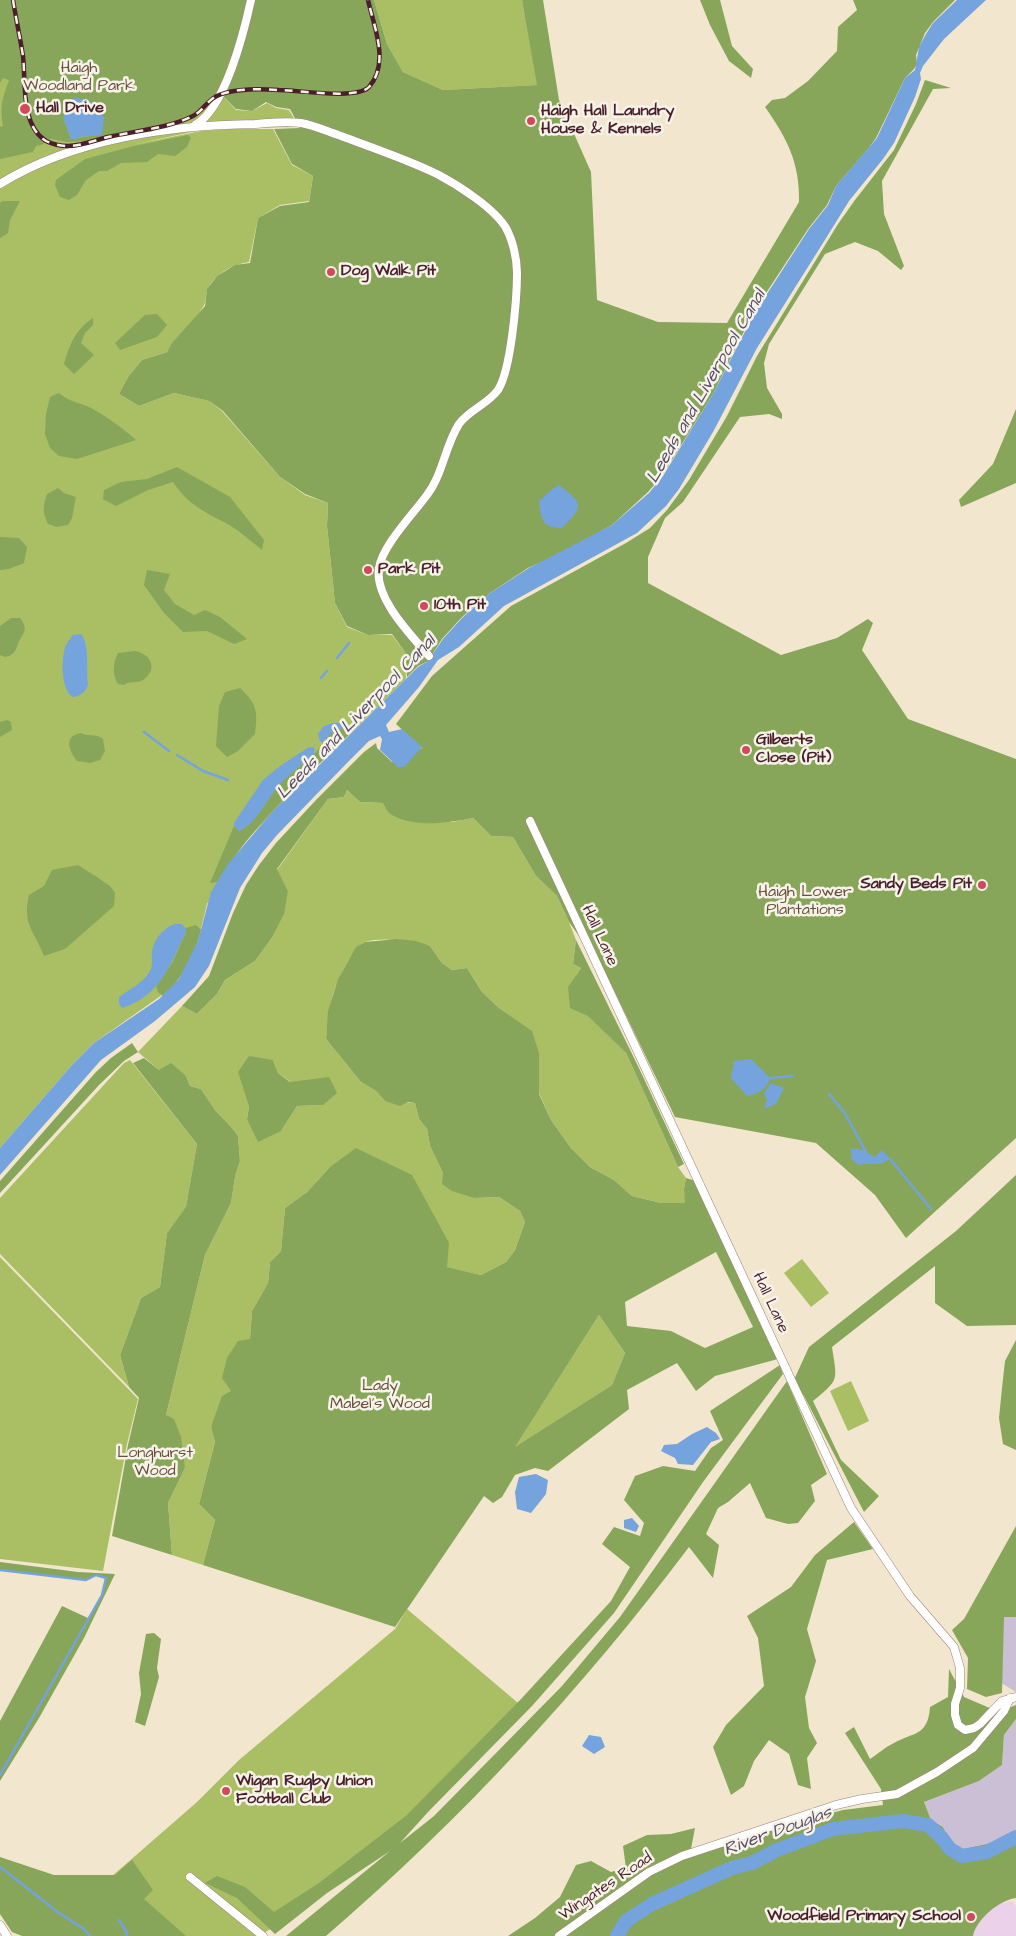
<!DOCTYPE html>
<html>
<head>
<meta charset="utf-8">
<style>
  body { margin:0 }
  canvas { display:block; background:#f2e6ce }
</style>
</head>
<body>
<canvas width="1016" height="1936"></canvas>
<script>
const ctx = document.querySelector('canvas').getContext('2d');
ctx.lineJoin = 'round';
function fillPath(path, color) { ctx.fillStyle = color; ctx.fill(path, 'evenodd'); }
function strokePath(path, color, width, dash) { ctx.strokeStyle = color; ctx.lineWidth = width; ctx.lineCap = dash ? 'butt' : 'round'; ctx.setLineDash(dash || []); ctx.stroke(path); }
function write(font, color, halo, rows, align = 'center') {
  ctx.font = font + ' "Architects Daughter",sans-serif'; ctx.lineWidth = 5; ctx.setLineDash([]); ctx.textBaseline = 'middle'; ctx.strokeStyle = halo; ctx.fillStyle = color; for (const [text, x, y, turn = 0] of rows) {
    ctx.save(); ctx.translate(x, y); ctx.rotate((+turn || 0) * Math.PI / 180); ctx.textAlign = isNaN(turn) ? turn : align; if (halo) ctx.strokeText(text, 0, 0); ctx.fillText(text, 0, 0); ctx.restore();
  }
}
fillPath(new Path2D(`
  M988 1900 1004 1903 1012 1901 1016 1906V1936H919Z`), '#ecd1ea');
fillPath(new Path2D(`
  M979 1608 1016 1614V1692L973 1666Z
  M1016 1719V1835L1010 1839 952 1851 943 1827 931 1820 924 1802 979 1781 1002 1765 1004 1735Z`), '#cbbfd5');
fillPath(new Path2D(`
  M0 0 223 96 236 110 252 111 267 103 276 108 289 110 299 127 231 128 201 130 131 145 201 131 231 129H273L292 165 313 176 309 201 280 205 258 218 249 262C232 265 216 273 208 288 205 294 207 301 203 307 193 323 177 335 167 352L142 360 128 377 119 394 139 406 174 393 209 401 222 411 280 477 305 495 328 503 327 526 335 603 347 627 368 635H392L405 652 406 679 306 777 243 844 207 904 198 941 169 990 94 1043 72 1065 0 1148Z
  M374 0H522L538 85 443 90 403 72 387 44Z
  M347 790 360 802 383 803 452 822 473 818 491 836 513 837 536 876 557 896 569 922 576 940 573 964 581 968 576 975 570 1007 588 1015 626 1053 678 1167 686 1178 684 1189 686 1203H661L632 1196 614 1180 590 1167 571 1148 551 1120 539 1093V1053L514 1019 499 1008 482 992 467 968 452 970 442 963 430 946C409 942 386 936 365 942 357 945 354 952 350 958 332 987 329 1005 326 1039L361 1082 376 1091 385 1101 415 1103 419 1119 427 1129 430 1146 443 1173 474 1198 499 1197 520 1211 525 1222 515 1250 506 1262 481 1275 446 1267 330 1167 307 1192 285 1208 281 1251 270 1262 268 1283 252 1311 250 1340 231 1391 211 1427 215 1442 199 1504 215 1520 203 1565 172 1555 168 1503 185 1468 166 1415 205 1255 231 1203 235 1177 240 1161 238 1136 233 1129 215 1110 201 1089 190 1086 186 1076 159 1070 138 1052 182 1006 197 1014 217 994 225 980 255 961 271 939 288 891 277 870 328 799 344 797ZM273 1060 278 1073 323 1105 297 1106 281 1131 247 1119 249 1106Z
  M130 1060 197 1144 186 1208 167 1233 160 1287 141 1298 120 1355 129 1387 0 1254V1198L124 1063Z
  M0 1257 138 1399 127 1444 103 1571 0 1559Z
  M802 1259 829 1293 811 1307 784 1273Z
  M599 1315 625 1353 612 1385 514 1448Z
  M851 1381 869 1421 848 1431 830 1391Z
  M407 1609 524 1708 396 1846 278 1925 258 1936H123L88 1897 197 1802 239 1760 395 1629Z`), '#aabf64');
fillPath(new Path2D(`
  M0 0H374L387 44 403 72 443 90 537 85 522 0H543L559 100 591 172 597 300 658 322 727 323 799 202C800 163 787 138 765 107L772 100 785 98 808 81 837 51 838 27 857 10 853 0H955L933 22 925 33 916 55 917 64 914 69 905 78 876 138 868 149 836 186 827 205 808 229 753 313 713 394 662 476 648 492 612 525 555 556 528 568 490 593 462 617 442 639 428 661 418 666 407 677 405 652 392 634 368 635 347 626 335 603 327 526 328 503 305 494 280 477 223 411 209 401 174 393 139 406 119 394 128 377 142 360 167 352 172 343 205 306 207 289 217 276 235 265 250 263 258 218 280 206 309 202 313 176 292 164 274 129 300 128 290 109 276 107 266 102 252 111 236 109 221 94H216L193 114 171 122 85 141 67 142 51 139 41 145 36 146 33 152 0 159V127L3 126C0 106 2 99 9 80L3 78 0 83ZM63 117 102 134 71 139Z
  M700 0H720L732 46 753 69 751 78 729 61 710 25Z
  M925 80 951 88 933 89 882 181 884 214 904 266 901 270 878 251 855 242 825 254 769 344 764 363 767 388 782 414V419L769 414 740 417 683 502 665 518 648 557V583L781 655 837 638 868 619 873 623 862 650 908 719 1016 759V1138L906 1238 875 1195 816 1143 675 1117 606 974 569 922 557 896 536 876 513 837 491 836 473 818C448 823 415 828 392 815 388 813 385 807 383 803L360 802 347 790 344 797 328 799 277 869 288 891 284 914 271 939 255 961 225 980 217 994 197 1014 182 1006 209 976 233 913 246 885 259 865 276 843 316 800 364 752 376 743 377 748 392 762 422 748 396 724 432 676 511 606 626 543 650 528 667 510 689 480 727 416 757 356 838 224 855 200 894 150 916 104Z
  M188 135 191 138 187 147 175 156 158 154 147 162 121 163 107 171H99L86 180 77 195 69 200 60 197 55 185 56 180 85 159 134 146Z
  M2 201H20L10 220 8 233 0 238V203Z
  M157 314 167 325 157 337 120 350 115 343 145 315Z
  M93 318V325L85 333 81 343 94 355 74 374 64 364C70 344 75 330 93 318Z
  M59 393C71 403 79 402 91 408 107 417 123 428 136 440L77 459 59 456 50 448 45 434 46 414 50 397Z
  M1016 409V483L961 507 959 500 993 464Z
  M177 467 230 497 264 540 262 550C252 542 242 533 231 526 206 512 190 507 173 482L148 490 116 506 103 499 104 490 121 482 147 479Z
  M58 488 64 493 76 497 72 518 68 525 57 527 48 524C42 512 43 506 47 494Z
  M0 537 19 538 27 547 24 563 9 569 0 570Z
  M147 570 170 574 164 590 175 604 194 615 205 610 220 617 247 639 234 644 207 631 183 632 164 613 144 585Z
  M11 618H20C30 631 22 633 18 644 15 652 14 655 5 657L0 655V626Z
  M135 651C152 654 158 670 143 680 137 684 130 680 124 685L118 684C112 675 113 663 118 653Z
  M240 688C257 704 258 712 255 734L238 751 227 757 216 746 219 706 225 692Z
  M7 720 11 722 12 730 0 737V722Z
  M346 725H359C309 774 255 822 217 882L210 883 234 826 239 831 246 827 261 810 280 783 314 754 325 742 329 734 336 729 344 728Z
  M81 733C88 737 96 733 103 739L105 751 100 760 90 763 77 761C69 751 63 736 81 733Z
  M78 865 97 877 110 886 115 893 114 906 65 949 44 956C34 930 22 925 29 895L44 886 52 870Z
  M196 925 201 930C195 954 182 980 163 996L158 992 156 986 172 963 186 932V928Z
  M397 939 416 941 430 946 442 963 452 970 467 968 482 992 499 1008 532 1031 539 1053V1094L551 1120 571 1148 590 1167 614 1180 632 1196 661 1203H685L684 1189 686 1178 699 1182 778 1359 715 1376 696 1391 677 1363 627 1390 629 1409 548 1471 535 1468 515 1475 502 1497 493 1503 484 1496 395 1627 203 1565 215 1520 199 1504 215 1442 211 1427 222 1396 231 1391 222 1378 227 1358 238 1341 250 1339 252 1311 268 1283 270 1262 281 1251 285 1208 307 1192 330 1167 356 1148 412 1175 449 1243 447 1267 481 1275 506 1262 515 1250 525 1222 520 1211 499 1197 474 1198 452 1191 442 1184 443 1173 430 1146 427 1129 419 1119 415 1103 408 1102 400 1106 385 1101 376 1091 361 1082 326 1039 328 1011 338 979 356 947 365 942ZM716 1252 753 1327 705 1348 671 1331 627 1326 625 1302ZM599 1315 625 1353 612 1385 515 1447Z
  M576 940 637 1064 684 1164 678 1167 626 1053 588 1016 570 1008 568 987 581 968 573 964Z
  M132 1043 138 1052 124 1061 99 1085 0 1193V1181L96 1072 111 1058Z
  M249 1056 273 1060 278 1073 290 1082 329 1077 337 1093 323 1105 297 1106 281 1131 258 1142 247 1119 249 1106 238 1072Z
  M144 1058 159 1070 171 1063 186 1076 190 1086 201 1089 215 1110 233 1129 238 1136 240 1161 235 1177 231 1203 205 1255 166 1415 174 1419 181 1437 185 1468 168 1503 172 1555 112 1536 128 1445 139 1398 129 1387 120 1355 141 1298 160 1287 167 1233 186 1207 197 1144 133 1063Z
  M1016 1175V1325L967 1326 935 1303V1266L832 1347C837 1381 840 1379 813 1401L841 1460 879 1496 864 1512 804 1396 793 1382 809 1347 956 1231Z
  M1016 1340V1450L1003 1444 999 1418 1002 1388 1005 1361Z
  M780 1365 783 1374 703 1482 614 1613 532 1706 428 1812 400 1843 434 1816 562 1686 620 1617 787 1381 827 1474 811 1485 815 1501 798 1523 788 1524 766 1518 750 1483 728 1502 718 1508 706 1534 719 1545 713 1578 689 1547C582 1689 461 1820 326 1936H286L390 1851 327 1893 275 1934 237 1898 205 1883 217 1876 245 1887 274 1912 319 1883 407 1815 522 1698 611 1601 630 1567 602 1544 614 1527 640 1536 644 1523 624 1500 635 1476 663 1466 695 1471 711 1448 723 1440 710 1411Z
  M854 1522 873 1549 827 1560 807 1629 816 1661 805 1697 809 1728 817 1743 807 1758 811 1789 798 1785 789 1754 769 1740 754 1761 744 1786 731 1795 713 1747 726 1725 764 1686 758 1638 747 1616 791 1587 815 1555Z
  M1016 1526V1617H1004L1002 1693 986 1697 967 1689 968 1658 952 1630 964 1619Z
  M0 1562 78 1572 115 1574 84 1638 39 1718 0 1781V1721L62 1606 88 1618 102 1595 106 1578 96 1575 86 1580 0 1570Z
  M154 1633 161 1639 157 1668 159 1677 145 1726 135 1722 141 1694 139 1673 146 1634Z
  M949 1669 964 1697 999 1712 1016 1705V1719L1004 1735 1002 1765 979 1781 924 1802 931 1820 943 1827 953 1851 1010 1839 1016 1835V1898C999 1900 976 1920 973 1936H508L535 1918 560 1897 576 1865 591 1861 611 1872 626 1868 623 1846 647 1835 671 1834 695 1828 691 1849 703 1852 800 1821 843 1810 883 1805 881 1789 845 1733 854 1727 870 1759C878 1754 885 1747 894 1743 914 1732 928 1736 930 1707L948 1697Z
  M0 1857 54 1875H115L132 1860 153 1890 144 1899 186 1936H22L12 1932 0 1914Z`), '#87a65a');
fillPath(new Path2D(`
  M957 0H986L944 39 923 66 920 73 921 79 915 97 894 143 883 159 849 201 823 243 757 348 713 432 679 489 666 506 637 533 504 606 459 647 438 660 419 687 386 725 389 732 402 729 422 747 404 767H398L380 750 382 739 380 736 369 741 345 765 277 835 262 853 240 888 209 966 195 987 155 1021 101 1060 0 1175V1148L72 1065 94 1043 159 999 179 979 198 941 211 892 228 864 273 811 418 667 428 661 443 639 462 618 490 593 529 568 612 525 649 493 663 476 713 394 754 314 809 229 828 205 836 186 877 138 905 78 915 70 919 47 926 34 933 23Z
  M74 97 96 103 104 118 102 135 79 137 75 140 71 139 63 117Z
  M559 485C584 504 584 506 562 528 542 528 541 519 539 501L551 490Z
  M81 634C90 644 86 670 88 684 87 691 79 697 73 697 61 690 61 661 65 648 66 644 70 639 73 635Z
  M333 723H346L345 728C333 730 330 733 323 743L320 741 318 734 324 726Z
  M309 747 315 748 314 754C303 763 292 772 282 782 267 797 259 822 239 831L234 826V823L263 780 280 766Z
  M175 924H181L186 928V932C170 964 161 996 122 1008L119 1004V997C129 990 146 981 151 969 153 964 151 958 152 953 153 940 163 928 175 924Z
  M751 1059 770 1078C767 1089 758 1094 747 1096L731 1078 734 1061Z
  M771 1083 784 1088 776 1104 764 1109 767 1100 764 1093Z
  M851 1148 863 1150 875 1157 882 1150 890 1159C876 1168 871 1162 859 1165L852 1160Z
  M707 1427 716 1433 720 1439 711 1442 693 1465 678 1464 675 1458 661 1451 664 1445 677 1444 692 1434Z
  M536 1474 548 1480 546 1494 531 1513 517 1509 515 1492 519 1477Z
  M632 1518 639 1526 636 1532 624 1528V1520Z
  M589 1735 601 1737 605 1747 594 1754 582 1746Z`), '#74a3dd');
strokePath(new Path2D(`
  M337 658 349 643
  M321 678 327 671
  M144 732 169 751
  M177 755 203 771 228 780
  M770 1078 793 1076
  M829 1094 844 1112 866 1152
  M890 1159 931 1209
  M0 1570 86 1580 96 1575 106 1578 102 1595 0 1775
  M0 1867 59 1913 84 1929 90 1936
  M119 1920 127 1933 126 1936`), '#74a3dd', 2.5);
strokePath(new Path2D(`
  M617 1936 626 1921 652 1904 732 1868 752 1863 777 1850 833 1829 903 1821 928 1825 942 1838 950 1849 962 1856 987 1852 1016 1837`), '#74a3dd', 14);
const minor = new Path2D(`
  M195 125C225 109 244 32 251 0
  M0 184C73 139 170 125 255 124 270 123 286 121 301 123 314 125 328 132 341 136 373 148 406 159 437 174 458 185 494 208 506 228 513 241 517 259 517 273 517 299 511 370 498 390 488 404 469 410 459 424 445 446 443 474 427 495 414 513 382 546 379 568 374 598 411 635 429 656
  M530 821 851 1508 910 1596 954 1647 960 1668V1688L955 1704V1715L958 1725 965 1730 974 1728 980 1724 1002 1701 1016 1697
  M190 1877 263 1936
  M0 1925 7 1936
  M559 1936 649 1872 682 1856 836 1805 862 1799 897 1794 937 1772 973 1748 1004 1711 1010 1698`);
strokePath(minor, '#9e827c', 9);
strokePath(minor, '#fff', 8);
const rail = new Path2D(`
  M13 0C16 19 20 37 23 56 26 81 20 125 46 141 52 144 61 146 68 146 81 146 96 140 108 137 135 131 169 128 193 116 203 111 208 99 219 95 237 88 261 89 279 90 297 90 357 100 369 87 390 63 374 27 368 0`);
strokePath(rail, '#4a1f2b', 4.5);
strokePath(rail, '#f7f3e8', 2.5, [8]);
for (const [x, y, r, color] of [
  [25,109,6,"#d1495b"],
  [531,121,5,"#d1495b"],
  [331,272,5,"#d1495b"],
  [368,570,5,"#d1495b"],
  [424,606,5,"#d1495b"],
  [746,750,5,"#d1495b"],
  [982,885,5,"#d1495b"],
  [226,1791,5,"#d1495b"],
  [971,1917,5,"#d1495b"]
]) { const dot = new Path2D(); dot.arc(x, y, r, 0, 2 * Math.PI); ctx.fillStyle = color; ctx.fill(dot); strokePath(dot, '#f7f3e8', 2); }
write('16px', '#674f3c', '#f7f3e8', [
  ["Haigh",79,69],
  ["Woodland Park",79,87],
  ["Haigh Lower",805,893],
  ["Plantations",805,911],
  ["Lady",380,1387],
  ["Mabel's Wood",380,1405],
  ["Longhurst",155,1454],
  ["Wood",155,1472]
]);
write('bold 16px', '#4a1f2b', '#f7f3e8', [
  ["Hall Drive",36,109],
  ["Haigh Hall Laundry",541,112],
  ["House & Kennels",541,130],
  ["Dog Walk Pit",341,272],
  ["Park Pit",378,570],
  ["10th Pit",434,606],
  ["Gilberts",756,741],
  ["Close (Pit)",756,759],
  ["Sandy Beds Pit",972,885,"right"],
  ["Wigan Rugby Union",236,1782],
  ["Football Club",236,1800],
  ["Woodfield Primary School",961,1917,"right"]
], 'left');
write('16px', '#4a1f2b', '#f7f3e8', [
  ["Hall Lane",599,936,65],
  ["Hall Lane",770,1303,65],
  ["Wingates Road",606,1887,-34]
]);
write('italic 18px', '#594d69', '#f7f3e8', [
  ["Leeds and Liverpool Canal",707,387,-60],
  ["Leeds and Liverpool Canal",357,718,-46],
  ["River Douglas",778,1832,-20]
]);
</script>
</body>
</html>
